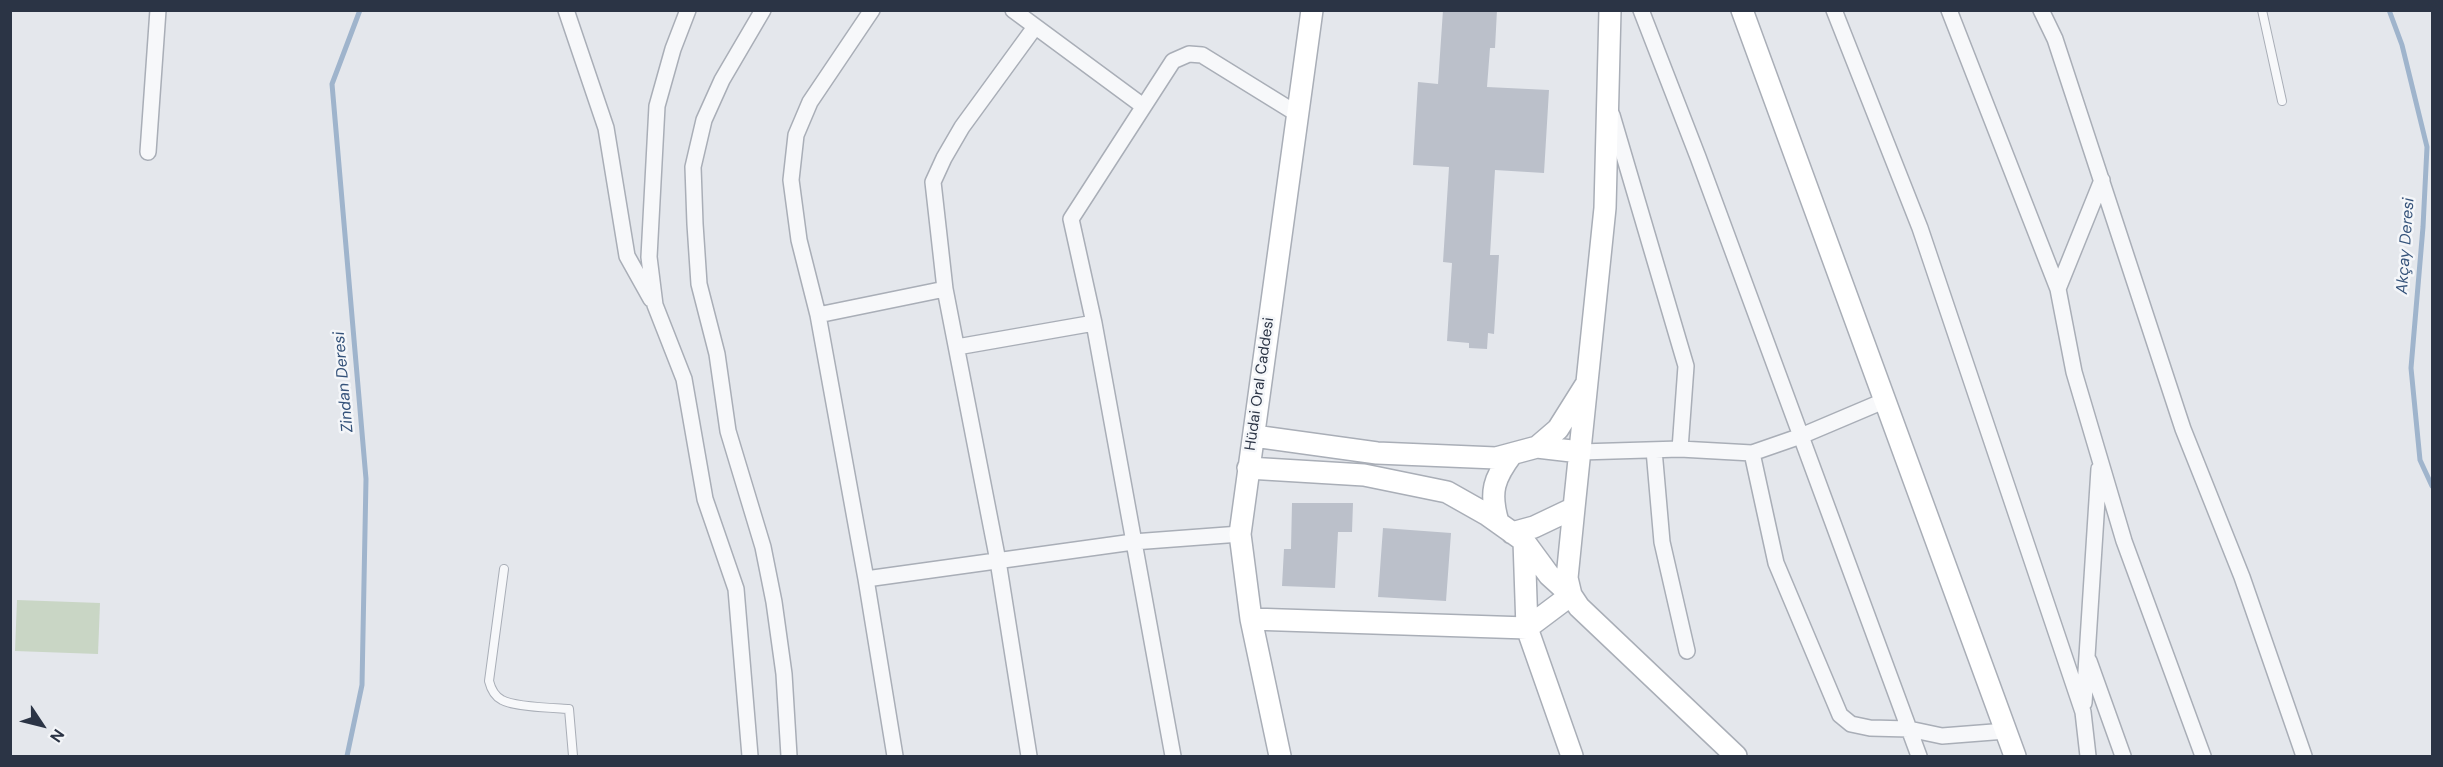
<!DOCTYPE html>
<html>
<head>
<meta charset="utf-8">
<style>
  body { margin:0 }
  #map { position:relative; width:2443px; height:767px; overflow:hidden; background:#e4e7ec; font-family:"DM Sans",sans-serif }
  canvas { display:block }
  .frame { position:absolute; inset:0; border:12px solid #2b3445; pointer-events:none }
  .north { position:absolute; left:12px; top:695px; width:60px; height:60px; -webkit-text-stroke:4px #f4f6f9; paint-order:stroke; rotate:125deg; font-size:16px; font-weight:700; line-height:24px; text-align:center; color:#2b3445 }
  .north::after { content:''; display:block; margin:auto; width:21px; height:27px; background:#2b3445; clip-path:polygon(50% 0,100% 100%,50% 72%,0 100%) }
</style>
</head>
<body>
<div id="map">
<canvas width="2443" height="767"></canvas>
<div class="frame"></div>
<div class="north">N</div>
</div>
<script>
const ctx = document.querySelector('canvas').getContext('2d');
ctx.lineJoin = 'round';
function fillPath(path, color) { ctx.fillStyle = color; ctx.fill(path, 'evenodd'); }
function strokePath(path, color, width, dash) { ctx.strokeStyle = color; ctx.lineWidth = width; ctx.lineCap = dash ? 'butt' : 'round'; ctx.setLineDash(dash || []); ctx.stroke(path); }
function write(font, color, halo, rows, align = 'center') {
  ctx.font = font + ' "DM Sans",sans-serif'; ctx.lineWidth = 5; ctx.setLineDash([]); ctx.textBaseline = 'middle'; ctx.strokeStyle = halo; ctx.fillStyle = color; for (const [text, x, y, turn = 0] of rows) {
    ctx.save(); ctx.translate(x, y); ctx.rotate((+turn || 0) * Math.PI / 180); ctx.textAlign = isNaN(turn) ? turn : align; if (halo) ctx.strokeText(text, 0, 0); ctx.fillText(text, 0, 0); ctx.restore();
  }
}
fillPath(new Path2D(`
  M17 600 100 603 98 654 15 651Z`), '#c9d6c5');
strokePath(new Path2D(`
  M2389 10 2402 45 2427 147 2423 227 2411 368 2420 460 2432 486
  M347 756 362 685 366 479 332 84 360 10`), '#9fb4cc', 5);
fillPath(new Path2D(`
  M1443 10H1497L1495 48H1490L1487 87 1549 90 1544 173 1495 170 1490 255H1499L1494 334 1488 333 1487 349 1469 348V343L1447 341 1452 263 1443 262 1449 167 1413 165 1418 82 1438 84Z
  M1292 503H1353L1352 532H1338L1335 588 1282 586 1284 549H1291Z
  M1383 528 1451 533 1446 601 1378 597Z`), '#bbc0ca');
const lane = new Path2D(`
  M2262 10 2282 101
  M504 569 489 681C491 689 494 696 502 700 514 707 554 708 569 709L573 756`);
const street = new Path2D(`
  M566 10 606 128 627 256 651 299
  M688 10 673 49 657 106 649 257 655 305 684 379 705 499 736 589 750 756
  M763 10 722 80 704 120 693 167 695 224 699 284 717 354 728 431 763 547 774 602 784 674 789 756
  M872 10 810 102 796 135 791 180 799 240 818 315 866 579 895 756
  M1013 10 1143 106
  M1641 10 1698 157 1919 756
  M1834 10 1920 228 2083 712 2088 756
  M1949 10 2058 289 2074 372 2124 541 2203 756
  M2041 10 2055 39 2183 429 2242 577 2304 756
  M1612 115 1686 366 1680 449
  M148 152 158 10
  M2058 289 2102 180
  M818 315 945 289
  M957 347 1094 323
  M1654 450 1662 542 1687 651
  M1580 452 1680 449 1752 453 1801 436 1886 400
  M1752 453 1776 563 1840 715 1851 724 1870 728 1909 729 1942 736 2006 731
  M866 579 1133 542 1240 534
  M2089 661 2123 756
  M2084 703 2099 469
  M1029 756 998 561 945 289 933 182 944 158 962 127 1035 27
  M1173 756 1094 323 1071 219 1173 61 1189 54 1202 55 1299 115`);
const secondary = new Path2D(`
  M1742 10 2015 756
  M1254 436 1377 453 1496 458 1537 447 1558 429 1585 386
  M1537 447 1580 452
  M1248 468 1364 475 1447 492 1486 514 1524 541 1549 575 1571 595 1579 607 1736 756
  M1498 522C1489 492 1494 478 1512 454
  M1512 533 1534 527 1574 508
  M1524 541 1527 628
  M1571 595 1567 578 1574 508 1605 208 1610 10
  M1251 619 1527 628 1572 756
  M1527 628 1571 595
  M1280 756 1251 619 1240 534 1312 10`);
strokePath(lane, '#a9aeb7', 10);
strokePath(street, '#a9aeb7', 18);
strokePath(secondary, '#a9aeb7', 24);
strokePath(lane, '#f7f8fa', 8);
strokePath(street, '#f7f8fa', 15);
strokePath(secondary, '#fff', 21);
write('15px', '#2b3445', '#f4f6f9', [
  ["Hüdai Oral Caddesi",1260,384,-82]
]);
write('italic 16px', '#34527a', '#f4f6f9', [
  ["Akçay Deresi",2406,246,-86],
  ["Zindan Deresi",344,382,-95]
]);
</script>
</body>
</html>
